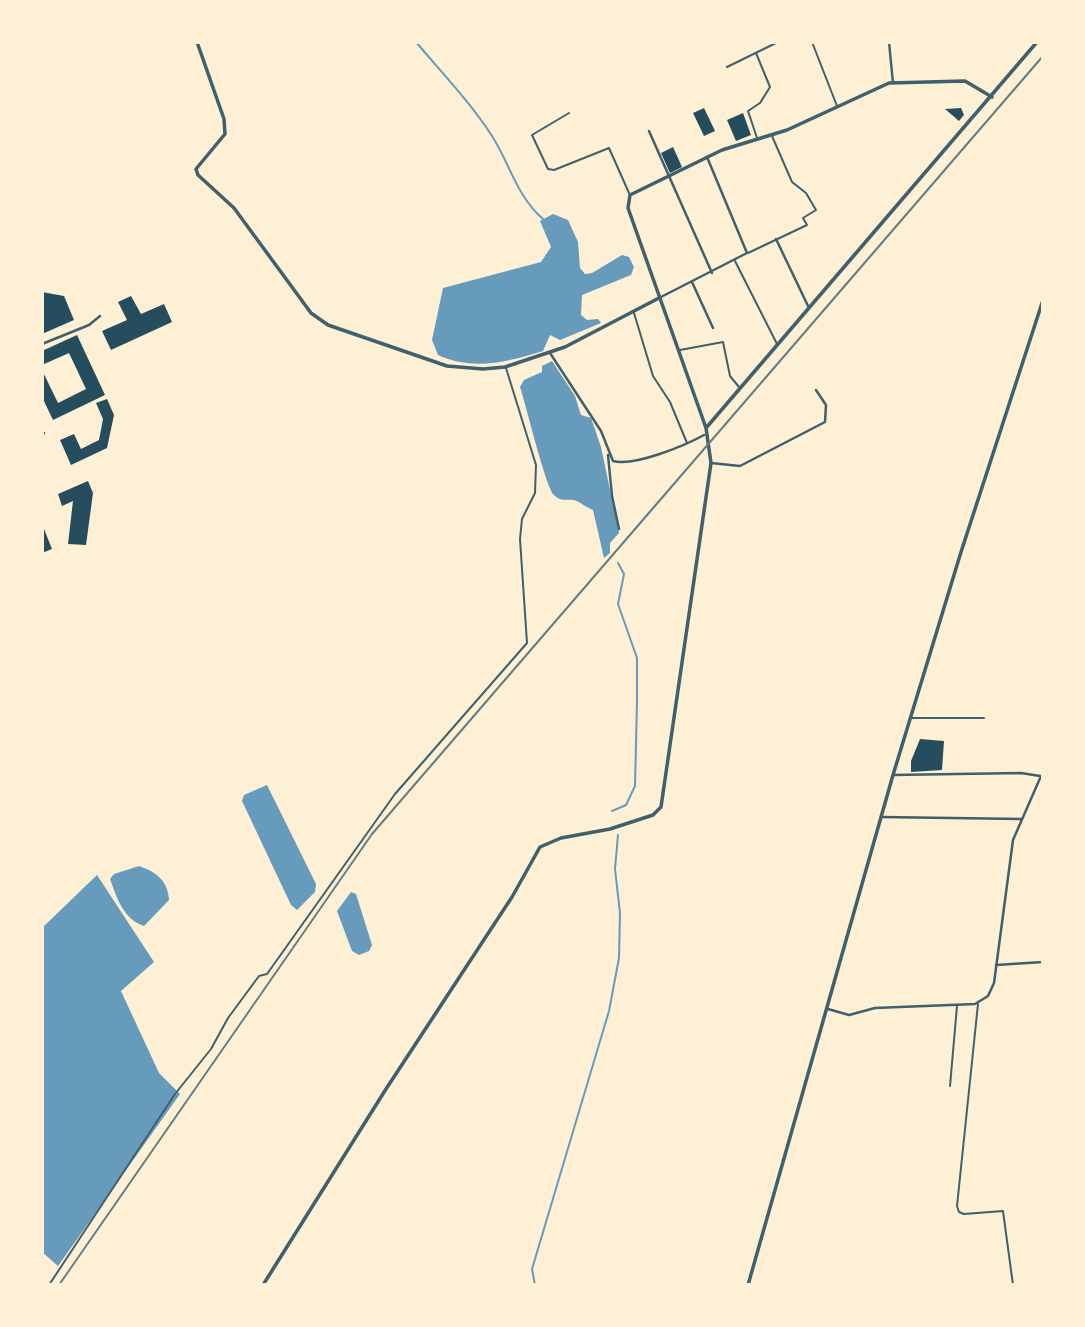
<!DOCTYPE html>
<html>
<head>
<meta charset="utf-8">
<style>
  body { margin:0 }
  #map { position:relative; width:1085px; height:1327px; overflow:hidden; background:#fdf0d5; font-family:Roboto,sans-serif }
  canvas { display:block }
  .frame { position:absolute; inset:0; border:44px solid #fdf0d5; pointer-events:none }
</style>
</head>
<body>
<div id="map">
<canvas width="1085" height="1327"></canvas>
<div class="frame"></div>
</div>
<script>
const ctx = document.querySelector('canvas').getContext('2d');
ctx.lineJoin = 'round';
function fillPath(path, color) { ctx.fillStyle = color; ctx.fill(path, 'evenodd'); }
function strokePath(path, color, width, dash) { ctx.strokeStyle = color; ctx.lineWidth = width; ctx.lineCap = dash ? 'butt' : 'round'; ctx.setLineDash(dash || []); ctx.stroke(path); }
fillPath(new Path2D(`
  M553 214 568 220 578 242 580 268 585 274 592 273 622 255 629 257 634 267 631 275 582 295 581 315 587 320 598 319 601 323 560 340 550 335 543 351C508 362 473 371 438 355L432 340 443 288 541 262 551 247 540 221Z
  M552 361 575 396 581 415 591 418 601 447 619 533 610 543V553L604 558 593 510C587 508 579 501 574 500 566 499 561 502 554 495 546 488 526 405 520 387L524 380 542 372V366Z
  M267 785 316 884 315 892 297 910 291 905 242 801 244 795Z
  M139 866C157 872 168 881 169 900L144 926C123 919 117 898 110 879L114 874Z
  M97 875 154 962 121 991 159 1073 180 1094 58 1266 42 1252V928Z
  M351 892 356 894 372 945 369 951 359 955 352 951 337 911Z`), '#669bbc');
strokePath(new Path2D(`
  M416 42C442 73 470 102 492 136 510 164 517 197 543 219
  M612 811 626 805 635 786 637 701V658L618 604 624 574 618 563
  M535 1285 532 1269 609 1011 619 958 620 913 615 869 618 835`), '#669bbc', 2);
fillPath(new Path2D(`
  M704 108 715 131 704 136 693 113Z
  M961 108 964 115 959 121 945 109Z
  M743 113 751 135 736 141 727 120Z
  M673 147 682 167 670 173 661 153Z
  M42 292 64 296 74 320 42 334Z
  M131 296 141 314 164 304 172 322 111 350 102 331 127 320 118 302Z
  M77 335 105 395 53 420 42 397V370L58 403 86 389 69 353 42 365V351Z
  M107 399 114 415 107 448 71 465 60 440 74 434 81 449 99 440 103 419 96 403Z
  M88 481 93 493 86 545 68 544 73 501 62 506 58 494Z
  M42 524 52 549 42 553Z
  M920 739 944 741 942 770 911 772V761Z`), '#264d5e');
strokePath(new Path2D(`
  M812 42 837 106
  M756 53 770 87 760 103 748 111 757 138
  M727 67 778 42
  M569 113 532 135 548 169 554 170 609 148 629 193
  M748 253 807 225 803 218 816 210 806 193 792 182 772 136
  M735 261 777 344
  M634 313 653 376 670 402 687 443
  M680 350 723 342 730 376 739 387
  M912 718H984
  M978 1004 957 1206 959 1212 964 1214 1003 1211 1013 1285
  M950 1086 957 1006
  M49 1285 175 1094 211 1049 228 1018 259 976 267 974 395 794 527 643 520 539 522 519 535 493 536 465 506 368`), '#3f606c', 2);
strokePath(new Path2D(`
  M889 42 893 83
  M649 131 712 273
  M776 239 809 308
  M692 282 713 328
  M659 298 747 253 707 157
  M42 344 89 325 100 316
  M550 353 601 431 613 461C634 467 686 445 704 435
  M42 435 44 433
  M608 455 612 496 619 529
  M711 463 740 466 825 422 826 405 816 390
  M893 775 1021 773 1040 776
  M881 817 1021 819
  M996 965 1043 962
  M828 1009 849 1015 875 1008 975 1004 988 996 994 983 1013 840 1041 776`), '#3f606c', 2.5);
strokePath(new Path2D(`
  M197 42 224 119 225 134 196 169 198 175 234 208 311 313 328 325 447 366 483 369 505 367 565 347 659 298
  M706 428 628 208 630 195 722 150 787 130 889 83 965 81 992 97
  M263 1285 386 1089 512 897 540 847 561 838 610 829 653 815 661 807 711 463 706 428 1037 42
  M748 1285 893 775 961 552 1043 300`), '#3f606c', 3.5);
strokePath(new Path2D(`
  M59 1285 372 834 1043 56`), '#657d81', 2);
</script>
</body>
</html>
